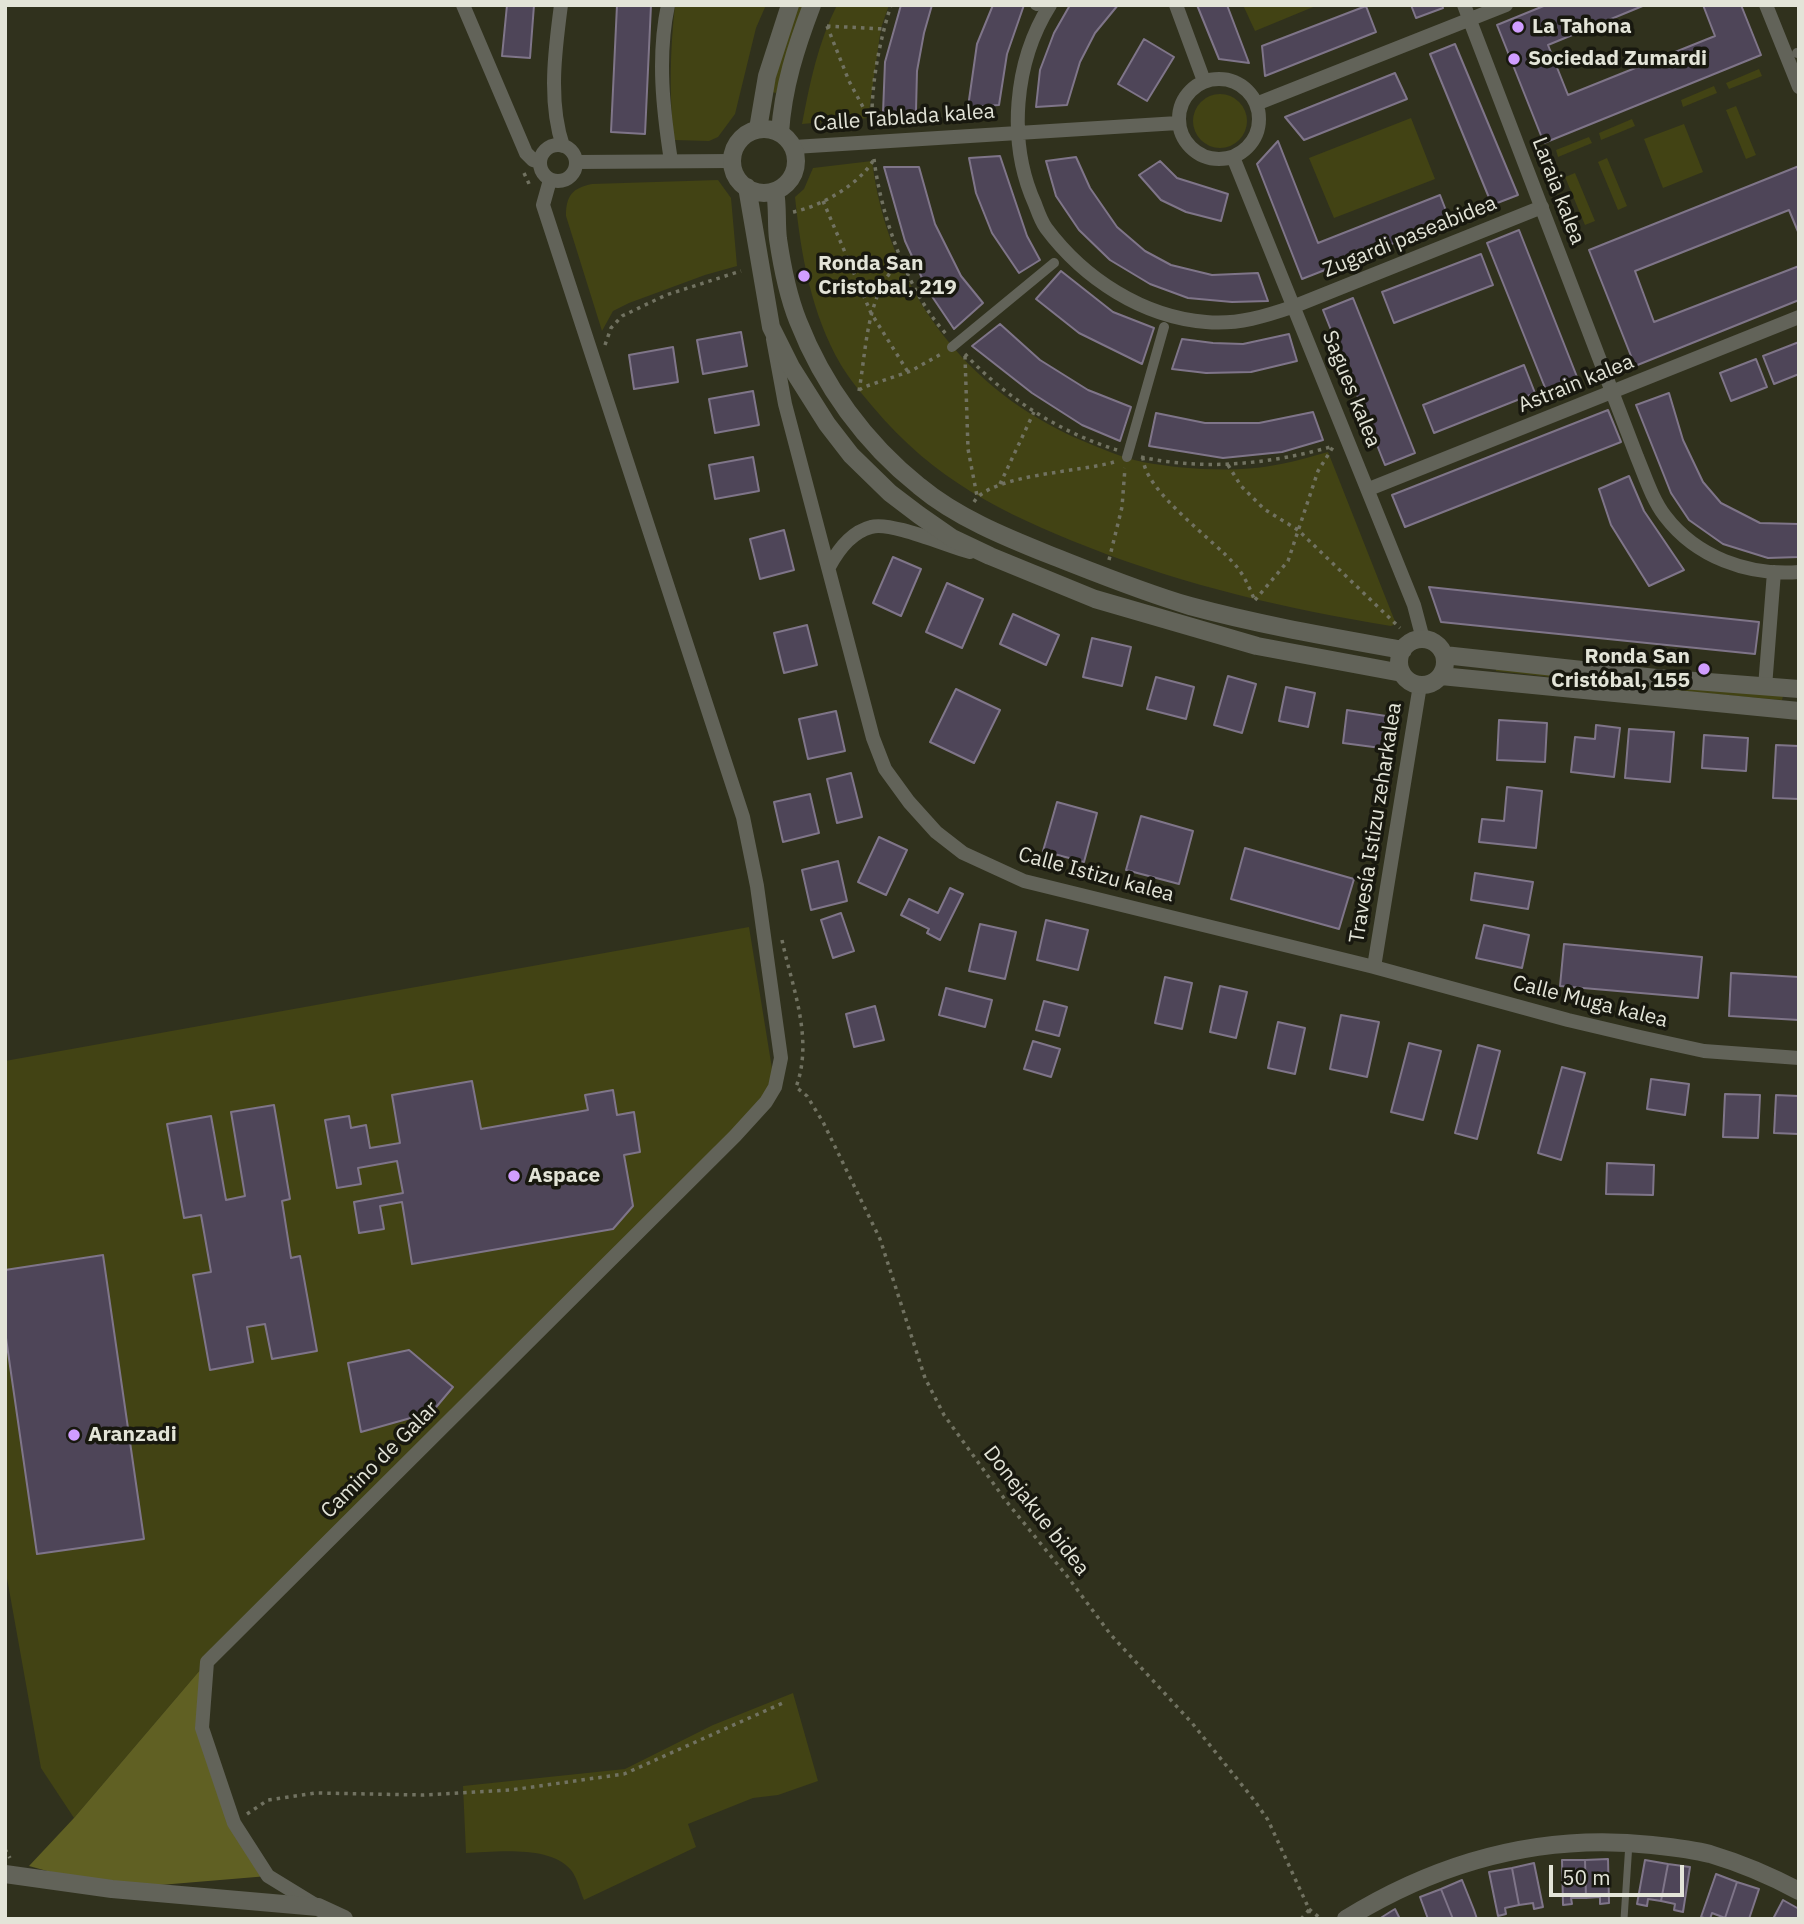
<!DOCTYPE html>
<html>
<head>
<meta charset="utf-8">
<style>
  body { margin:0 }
  #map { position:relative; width:1804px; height:1924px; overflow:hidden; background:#30311d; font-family:"IBM Plex Sans",sans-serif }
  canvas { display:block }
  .frame { position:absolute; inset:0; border:7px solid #e3e4d8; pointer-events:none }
  .scale { position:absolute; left:1549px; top:1865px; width:135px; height:32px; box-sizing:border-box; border:4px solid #e3e4d8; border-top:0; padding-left:9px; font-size:21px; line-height:24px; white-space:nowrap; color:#e3e4d8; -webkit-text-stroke:5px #18180f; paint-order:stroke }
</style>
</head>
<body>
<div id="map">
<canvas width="1804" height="1924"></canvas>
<div class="frame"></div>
<div class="scale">50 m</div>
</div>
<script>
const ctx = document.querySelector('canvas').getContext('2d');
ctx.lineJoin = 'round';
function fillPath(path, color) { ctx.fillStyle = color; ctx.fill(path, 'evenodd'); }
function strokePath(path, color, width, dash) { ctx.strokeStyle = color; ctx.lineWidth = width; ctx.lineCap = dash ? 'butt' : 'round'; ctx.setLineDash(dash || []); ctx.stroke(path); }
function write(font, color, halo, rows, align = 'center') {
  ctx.font = font + ' "IBM Plex Sans",sans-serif'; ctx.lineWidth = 7; ctx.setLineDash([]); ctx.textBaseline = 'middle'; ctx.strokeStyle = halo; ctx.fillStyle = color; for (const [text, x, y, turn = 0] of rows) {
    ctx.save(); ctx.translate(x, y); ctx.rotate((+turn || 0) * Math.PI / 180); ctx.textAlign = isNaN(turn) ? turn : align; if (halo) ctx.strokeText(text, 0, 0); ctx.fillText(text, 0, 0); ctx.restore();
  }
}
fillPath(new Path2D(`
  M675 5H766L756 28 735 114 718 137 709 141 674 140C669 94 670 51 675 5Z
  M798 5H804L776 93 772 92 783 49Z
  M837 5H889L881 28 868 118 802 124C810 82 818 43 837 5Z
  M1243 5H1318L1255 31Z
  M1759 69 1762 76 1729 89 1726 83Z
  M1714 86 1717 93 1683 107 1681 100Z
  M1193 121a27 27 0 1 1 54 0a27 27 0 1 1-54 0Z
  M1736 106 1756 155 1746 159 1726 110Z
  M1411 118 1435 179 1334 218 1309 158Z
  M1632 119 1635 126 1601 140 1599 133Z
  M1684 124 1703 172 1663 188 1644 139Z
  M1589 137 1592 143 1558 157 1556 150Z
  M1607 158 1627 206 1618 210 1598 162Z
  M872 161C888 288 965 391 1083 441 1102 449 1123 458 1143 462 1187 470 1238 473 1281 464 1297 461 1312 456 1328 452L1396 624 1391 626C1287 609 1187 586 1088 547 1002 513 934 480 873 407 862 394 850 380 841 365 811 313 801 255 795 197L804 189 813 168Z
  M1575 173 1595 221 1585 225 1565 177Z
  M718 180 731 198 737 266 705 275 629 303 613 311 602 331 566 216C566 196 572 188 592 184Z
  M1496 666 1783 696 1782 700 1691 692 1496 671Z
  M749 927 775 1087 207 1662 74 1818 41 1768 5 1567V1061Z
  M793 1693 818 1781 778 1795 753 1798 688 1824 696 1847 584 1900C580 1891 577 1877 571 1870 550 1845 496 1852 466 1853L463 1786 625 1769 713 1725Z`), '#424314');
fillPath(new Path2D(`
  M207 1662 202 1728 234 1823 268 1876 112 1889 29 1866 74 1818Z`), '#606023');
const building = new Path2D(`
  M507 5H534L530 58 502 56Z
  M617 5H651L645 134 611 132Z
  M901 5H932L924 33 917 71 916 111 883 113 885 62Z
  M993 5H1024L1007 54 999 105 968 107 977 44Z
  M1070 5H1118L1095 33 1080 62 1067 105 1036 107 1040 70 1054 33Z
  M1197 5H1227L1249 63 1219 59Z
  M1411 5H1442L1443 8 1416 18Z
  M1546 5H1645L1548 45 1568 95 1715 36 1703 5H1741L1761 55 1544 143 1497 25Z
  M1366 6 1376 32 1265 76 1262 46Z
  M1144 39 1174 57 1147 101 1118 84Z
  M1455 44 1518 195 1492 205 1430 54Z
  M1395 73 1407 99 1304 140 1285 117Z
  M1278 141 1318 243 1440 195 1450 221 1302 279 1257 164Z
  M1000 156 1027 236 1040 260 1019 273 992 233 976 193 969 158Z
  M1076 157 1090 188 1117 227 1145 251 1171 265 1212 275 1258 273 1268 301 1232 302 1188 298 1150 284 1110 260 1079 230 1056 196 1046 161Z
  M1160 161 1177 178 1228 194 1221 221 1186 212 1161 200 1139 175Z
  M1799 166V234L1789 210 1635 271 1654 322 1799 266V300L1635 366 1589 250Z
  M884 167H919L935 224 961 276 983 303 954 329 927 289 905 241Z
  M1519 230 1581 387 1550 400 1487 243Z
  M1481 254 1493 285 1394 323 1382 292Z
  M1061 271 1113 312 1154 328 1142 364 1079 333 1036 299Z
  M1353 298 1415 453 1385 465 1323 310Z
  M1000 324 1040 360 1088 390 1131 407 1120 441 1082 425 1032 393 972 346Z
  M741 332 747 366 703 374 697 340Z
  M1289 334 1297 361 1251 372 1206 373 1172 369 1182 339 1213 343 1243 344Z
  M1799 342V374L1774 384 1763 356Z
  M673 347 678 382 634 389 629 355Z
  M1756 359 1767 387 1731 401 1720 373Z
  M1524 365 1535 393 1434 433 1423 405Z
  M753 391 759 425 715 433 709 399Z
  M1669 393 1683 440 1703 482 1721 503 1760 523 1799 524V557L1768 558 1723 544 1689 520 1671 493 1636 405Z
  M1608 410 1621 442 1405 527 1392 495Z
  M1313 412 1323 440 1282 452 1223 458 1149 446 1156 413 1205 423H1259Z
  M753 457 759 491 715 499 709 465Z
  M1629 476 1644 511 1684 570 1649 586 1611 525 1599 489Z
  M784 530 794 570 760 579 750 539Z
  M893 557 921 569 901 616 873 603Z
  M947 583 983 599 962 648 926 632Z
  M1429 587 1759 622 1755 654 1441 622Z
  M1013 614 1059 635 1046 665 1000 644Z
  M807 625 817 665 784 673 774 633Z
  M1092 638 1131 647 1122 686 1083 677Z
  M1228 676 1256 684 1242 733 1214 725Z
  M1156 677 1194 687 1186 719 1147 709Z
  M1286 687 1315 693 1308 727 1279 721Z
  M956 689 1000 710 974 763 930 742Z
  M1347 710 1386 716 1381 748 1343 743Z
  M836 711 845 751 808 759 799 719Z
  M1499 720 1547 723 1545 762 1497 760Z
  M1596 725 1620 728 1614 777 1571 772 1575 737 1595 739Z
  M1629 729 1674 732 1670 782 1625 778Z
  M1704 735 1748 738 1746 771 1702 768Z
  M1776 745 1799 746V799L1773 798Z
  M851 773 862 817 837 823 827 779Z
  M1507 787 1542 791 1536 848 1479 842 1482 819 1504 821Z
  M810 794 819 833 783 842 774 802Z
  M1057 802 1097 813 1084 862 1043 851Z
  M1141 816 1193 831 1179 884 1126 870Z
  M879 837 907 850 886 895 858 882Z
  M1245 848 1354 879 1339 929 1231 899Z
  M838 861 847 901 811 910 802 870Z
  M1475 873 1533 882 1528 909 1471 900Z
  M950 888 963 894 940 940 927 933 929 929 901 915 909 899 938 913Z
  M841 913 854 951 833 958 821 920Z
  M1046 920 1088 930 1078 970 1037 960Z
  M980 924 1016 932 1005 979 969 971Z
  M1484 925 1529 935 1522 968 1476 958Z
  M1564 944 1702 957 1698 998 1560 986Z
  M1731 973 1799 977V1020L1729 1016Z
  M1165 977 1192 983 1182 1029 1155 1023Z
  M1220 986 1247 992 1236 1038 1210 1032Z
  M946 988 992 1000 985 1027 939 1015Z
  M1044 1001 1067 1007 1059 1036 1036 1030Z
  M875 1006 884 1040 854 1047 846 1014Z
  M1341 1015 1379 1022 1367 1077 1330 1069Z
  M1278 1022 1305 1028 1295 1074 1268 1068Z
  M1033 1041 1060 1049 1051 1077 1024 1069Z
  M1409 1043 1441 1051 1423 1120 1391 1112Z
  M1478 1045 1500 1051 1477 1139 1455 1133Z
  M1562 1067 1585 1073 1561 1160 1538 1153Z
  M1651 1079 1689 1084 1685 1115 1647 1109Z
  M472 1081 481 1129 588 1110 585 1095 613 1090 617 1115 634 1112 640 1152 624 1155 633 1206 613 1229 412 1264 402 1202 380 1206 384 1229 359 1233 354 1202 403 1193 397 1161 358 1168 361 1184 337 1188 325 1120 349 1116 351 1128 366 1125 370 1148 400 1143 392 1095Z
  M1725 1094 1760 1095 1758 1138 1723 1137Z
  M1776 1095 1799 1096V1134L1774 1133Z
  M274 1105 290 1199 282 1201 291 1258 300 1256 317 1351 272 1359 265 1324 247 1327 253 1362 210 1370 193 1275 211 1272 201 1215 184 1218 167 1124 211 1116 226 1200 245 1196 231 1112Z
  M1607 1163 1654 1165 1653 1195 1606 1194Z
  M103 1255 144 1539 37 1554 5 1331V1270Z
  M409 1350 453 1387 432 1412 361 1432 348 1363Z
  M1608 1859 1609 1903 1600 1904V1897L1586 1898 1585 1860Z
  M1562 1860H1585L1586 1898H1571L1572 1904 1563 1905Z
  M1645 1860 1668 1864 1661 1901 1648 1899 1647 1906 1637 1904Z
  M1534 1863 1543 1907 1534 1909 1533 1903 1519 1905 1512 1868Z
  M1668 1864 1690 1867 1683 1912 1674 1910 1675 1904 1661 1901Z
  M1512 1868 1519 1905 1505 1908 1506 1914 1498 1916 1489 1872Z
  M1716 1874 1737 1882 1725 1918 1712 1913 1710 1919H1707L1701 1917Z
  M1462 1880 1474 1910 1477 1919H1453L1441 1889Z
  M1737 1882 1759 1889 1749 1919 1725 1918Z
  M1441 1889 1453 1919H1428L1420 1897Z
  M1783 1900 1799 1909V1919H1773Z
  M1395 1909 1400 1919H1379L1390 1912Z`);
fillPath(building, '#4e4558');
strokePath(building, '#7f7589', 2);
strokePath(new Path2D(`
  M827 26 849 81 871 122
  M827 26 884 29
  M872 124C871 85 879 43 891 5
  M874 159C881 216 908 294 948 336
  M524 173 531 188
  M823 201 871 313 908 372
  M793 212C821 206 857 186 873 161
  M605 345 611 328 622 316 666 295 741 271
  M965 354C1006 398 1059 432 1117 450
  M965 356 968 449 977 496
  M859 390 864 387 911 371 941 354
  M859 391C867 345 866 294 901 260
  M1141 457C1205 471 1271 464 1334 446
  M1143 457C1143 491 1216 541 1237 567 1245 577 1250 589 1255 601
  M1228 465 1241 486 1264 509 1298 530 1400 628
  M1000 484 1034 412
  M974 502C991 474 1082 472 1114 462
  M1109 560 1122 507 1125 468
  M1255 600 1288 561 1318 471 1333 447
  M782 940C792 987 814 1039 796 1087L807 1096 823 1122 880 1239 925 1378 944 1415 1006 1501 1067 1576 1111 1635 1192 1723 1254 1800 1268 1820 1309 1909V1919
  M247 1814 268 1800 316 1793 423 1795 511 1790 624 1774 785 1702
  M5 1849 10 1858
  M1309 1909 1321 1919
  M1301 1919 1309 1910`), '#717261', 3.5, [3.5, 5]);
strokePath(new Path2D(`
  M1624 1919 1629 1843`), '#626359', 7);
strokePath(new Path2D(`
  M1035 5 1037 6
  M1797 53H1799
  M952 347 1054 263
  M1127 457 1164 327`), '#626359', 10);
strokePath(new Path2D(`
  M463 5 526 153 533 160 540 162
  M561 5C555 50 548 102 563 146
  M668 5C657 57 663 109 671 161
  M1050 5C1014 62 1007 142 1035 204 1038 212 1041 221 1046 228 1084 279 1143 317 1206 322 1238 325 1266 316 1295 306L1542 207
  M1176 5 1204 81
  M1464 5 1637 457C1645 476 1652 499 1665 516 1696 557 1748 576 1799 572
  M1766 5 1799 87
  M1179 119a40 40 0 1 1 80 0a40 40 0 1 1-80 0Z
  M1256 104 1506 5
  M540 163a18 18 0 1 1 36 0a18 18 0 1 1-36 0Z
  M794 147 1178 123
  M1233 157 1414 605 1423 639
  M576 162 732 161
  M773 339 785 404 873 738 885 769 909 802 936 832 963 853 1024 881 1374 967 1568 1020 1640 1037 1704 1051 1799 1058
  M1369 489 1799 317
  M829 567C838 550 852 532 871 527 891 521 947 546 970 552
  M1765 687 1774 572
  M1374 967 1420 685
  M317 1906 268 1876 234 1823 202 1728 207 1662 735 1136 766 1102 775 1087 781 1058 757 886 743 817 543 205 550 180`), '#626359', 14);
strokePath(new Path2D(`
  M758 129 767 76 790 5
  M732 161a32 32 0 1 1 64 0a32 32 0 1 1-64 0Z
  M780 133C783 87 796 47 812 5
  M747 187 771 327 791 367 827 424 851 455 890 493 919 515 952 538 990 556 1095 599 1257 646 1402 673
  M775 191C778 207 776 223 778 239 782 266 788 296 798 321 823 385 865 443 919 486 956 517 1005 537 1050 555 1096 573 1142 592 1190 606 1260 625 1331 637 1403 650
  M1399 662a23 23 0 1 1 46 0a23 23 0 1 1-46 0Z
  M1444 655 1656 678 1799 689
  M1441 676 1799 711
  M5 1874 112 1889 318 1907 344 1919
  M1346 1919C1440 1861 1541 1833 1652 1845 1671 1847 1691 1849 1710 1854 1740 1863 1771 1876 1799 1891`), '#626359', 18);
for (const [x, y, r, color] of [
  [1518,27,7,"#d09dff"],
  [1514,59,7,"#d09dff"],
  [804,276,7,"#d09dff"],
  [1704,669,7,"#d09dff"],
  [514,1176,7,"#d09dff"],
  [74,1435,7,"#d09dff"]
]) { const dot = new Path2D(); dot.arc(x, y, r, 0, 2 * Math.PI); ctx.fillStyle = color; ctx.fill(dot); strokePath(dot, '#18180f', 2.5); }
write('bold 21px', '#e3e4d8', '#18180f', [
  ["La Tahona",1532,27],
  ["Sociedad Zumardi",1528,59],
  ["Ronda San",818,264],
  ["Cristobal, 219",818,288],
  ["Ronda San",1690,657,"right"],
  ["Cristóbal, 155",1690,681,"right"],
  ["Aspace",528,1176],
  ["Aranzadi",88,1435]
], 'left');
write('21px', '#e3e4d8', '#18180f', [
  ["Calle Tablada kalea",904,118,-4],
  ["Laraia kalea",1558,191,69],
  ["Zugardi paseabidea",1410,237,-22],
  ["Astrain kalea",1576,384,-22],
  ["Sagues kalea",1351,389,68],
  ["Travesía Istizu zeharkalea",1376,823,-81],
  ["Calle Istizu kalea",1096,875,15],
  ["Calle Muga kalea",1590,1002,14],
  ["Camino de Galar",380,1460,-45],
  ["Donejakue bidea",1036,1511,52]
]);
</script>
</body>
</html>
